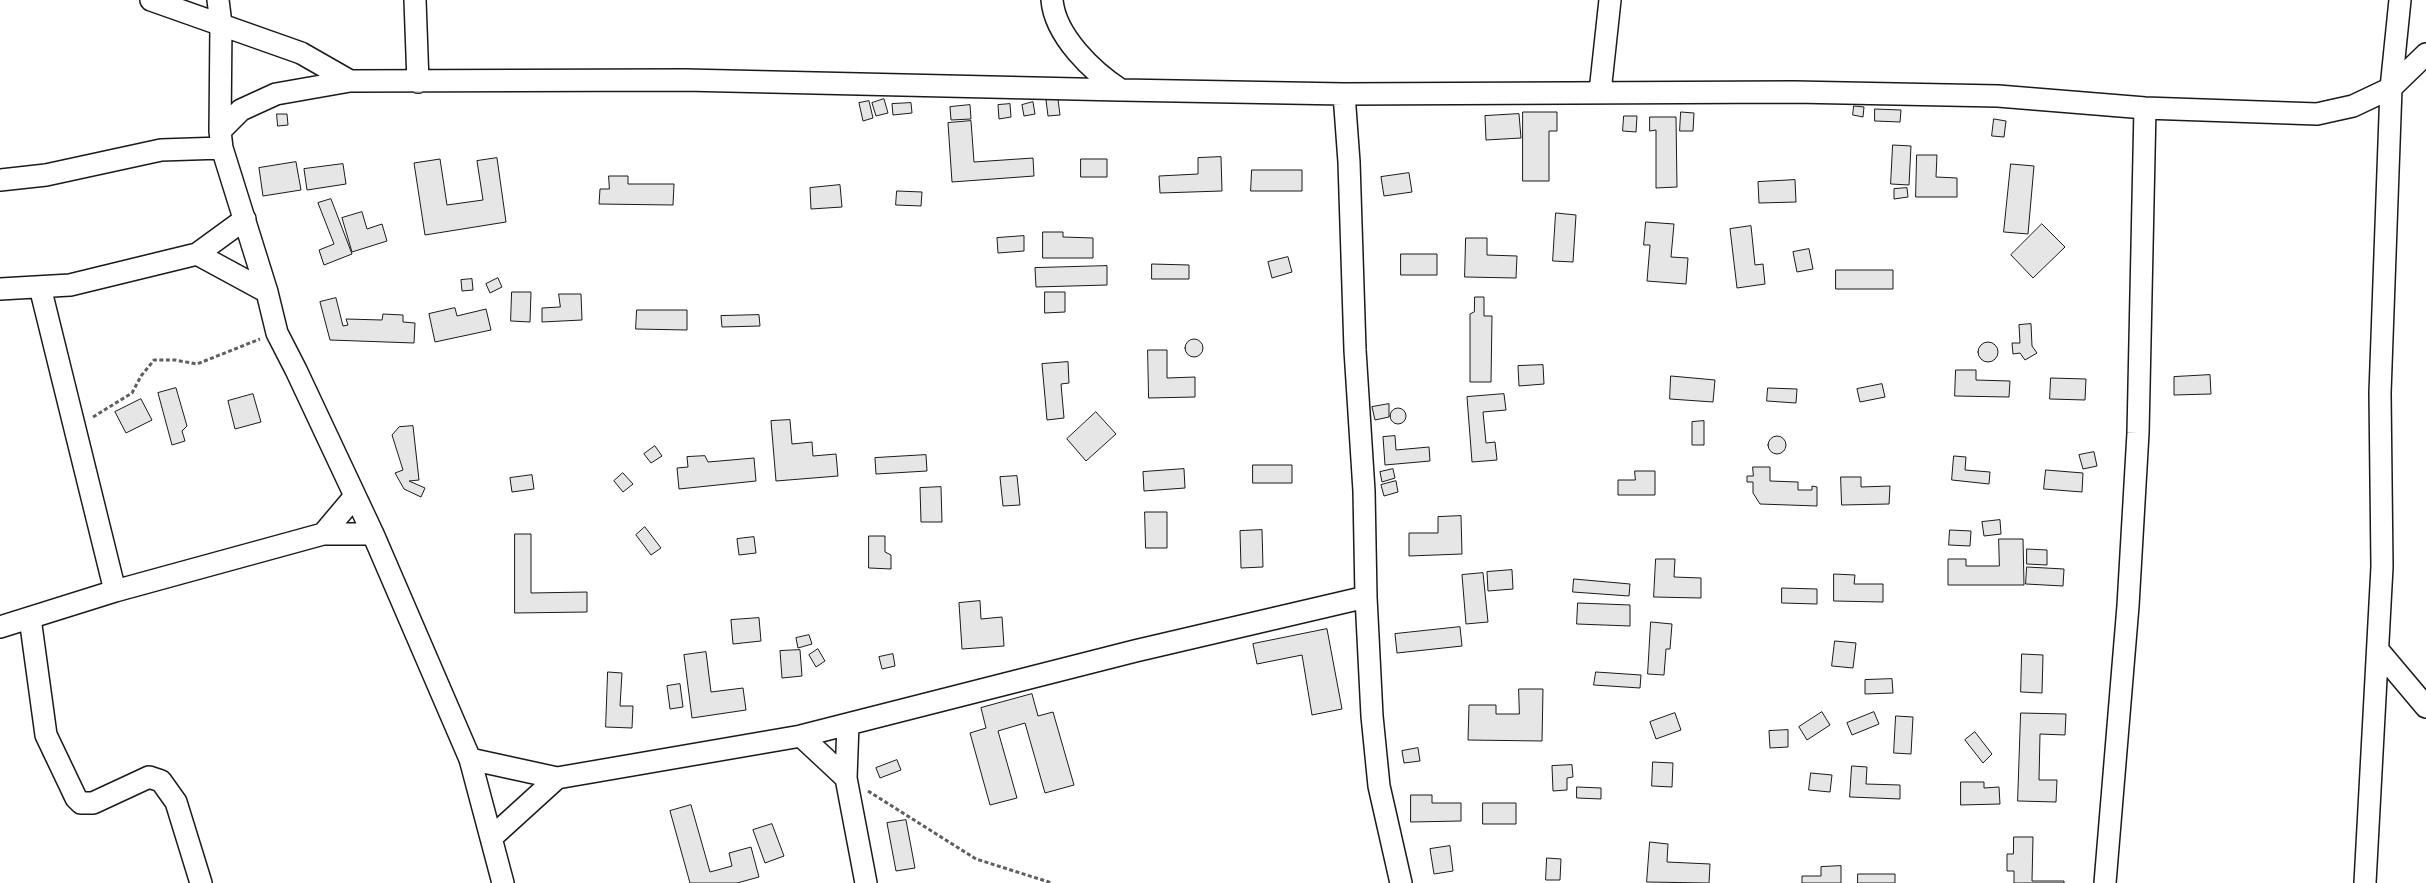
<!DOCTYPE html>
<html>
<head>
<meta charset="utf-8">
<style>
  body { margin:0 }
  canvas { display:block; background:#fff }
</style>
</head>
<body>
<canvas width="2426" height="883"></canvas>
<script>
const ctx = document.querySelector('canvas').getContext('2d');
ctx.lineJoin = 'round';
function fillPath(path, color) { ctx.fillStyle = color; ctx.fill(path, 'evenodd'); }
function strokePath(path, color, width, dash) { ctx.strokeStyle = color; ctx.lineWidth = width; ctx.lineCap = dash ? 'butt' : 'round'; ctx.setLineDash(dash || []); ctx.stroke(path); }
const building = new Path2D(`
  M884 99 888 113 876 116 872 103Z
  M1058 99 1060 115 1048 116 1046 100Z
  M869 101 873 118 863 121 859 103Z
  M1033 102 1035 114 1024 116 1022 105Z
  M911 103 912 113 893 115 892 104Z
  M1010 104 1011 117 999 119 998 105Z
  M970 105 971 119 951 120 950 107Z
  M1854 106 1864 107 1863 117 1853 115Z
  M1875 109 1901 110 1900 122 1875 121Z
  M1523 112H1557V131H1549V181H1523Z
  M1681 112 1694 113 1693 131H1680Z
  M277 114H287L288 125 278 126Z
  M1519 114 1521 138 1486 140 1485 116Z
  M1624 116H1637L1636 132 1623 131Z
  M1650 117H1676L1677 187 1656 188V130L1650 131Z
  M1994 119 2006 121 2004 137 1992 136Z
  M971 121 974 162 1033 158 1034 176 952 182 948 123Z
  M1893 145 1911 146 1909 185 1891 184Z
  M1917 155H1937L1936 177 1957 178V197H1916Z
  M1221 157 1222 191 1160 193 1159 176 1198 174V158Z
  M497 158 506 222 425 235 414 163 440 159 447 205 483 200 477 161Z
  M1081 159H1107V177H1081Z
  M296 162 301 190 263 196 259 168Z
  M343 164 346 184 307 190 304 169Z
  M2011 164 2034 166 2028 234 2004 232Z
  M1252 170H1302V191H1251Z
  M1409 173 1412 192 1384 196 1381 177Z
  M609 176H628V184H674L673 205 599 204 600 189H609Z
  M1795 180 1796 202 1759 203 1758 182Z
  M840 185 842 207 811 209 810 188Z
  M1907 188 1908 197 1894 199V189Z
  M897 191 922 192 921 206 896 205Z
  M331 199 352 254 324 265 319 250 334 244 318 203Z
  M362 212 367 229 382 224 387 241 352 252 342 218Z
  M1556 213 1576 215 1573 262 1553 261Z
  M1646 222 1674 224 1671 257 1688 258 1686 284 1647 281 1650 245H1644Z
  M2042 224 2065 247 2033 278 2011 255Z
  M1751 226 1755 265 1763 264 1765 284 1737 288 1730 229Z
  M1043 232H1063V237L1093 238V258H1043Z
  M1024 236V251L998 253 997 238Z
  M1466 238H1487V255L1517 256 1516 278 1465 277Z
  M1809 249 1813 269 1797 272 1793 252Z
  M1401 254H1437V275H1401Z
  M1288 257 1292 272 1272 278 1268 262Z
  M1152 264 1189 265V279H1152Z
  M1107 266V285L1036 287 1035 268Z
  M1836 270H1893V289H1836Z
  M498 278 502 287 490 293 486 284Z
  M472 279 473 290 462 291 461 280Z
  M512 292H531L530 322 511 321Z
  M1045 292H1065V312L1045 313Z
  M559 294H581L582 320 542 322V308L560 307Z
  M1475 297H1484V316H1492L1491 382H1470V314L1474 312Z
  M336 298 343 326 348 325 346 319 382 320 383 314 403 315V322L415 323 414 343 330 340 320 302Z
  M455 308 457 316 486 309 491 330 435 342 429 314Z
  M637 310H687V330L636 329Z
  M759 315 760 326 722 327 721 316Z
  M2031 324 2032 346 2037 353 2025 360 2020 353 2013 354 2012 343H2020L2019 325Z
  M1185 348a9 9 0 1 1 18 0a9 9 0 1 1-18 0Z
  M1978 352a10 10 0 1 1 20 0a10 10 0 1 1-20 0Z
  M1148 350H1167V378L1195 377V397L1149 398Z
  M1068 362 1069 383 1061 384 1064 418 1047 420 1042 364Z
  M1543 365 1544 384 1519 386 1518 366Z
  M1956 370H1976V380L2010 381 2009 397 1955 396Z
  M2210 375 2211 394 2174 395V377Z
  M1671 376 1715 380 1713 402 1670 399Z
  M2051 378 2086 379 2085 400 2050 399Z
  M1882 384 1885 397 1860 402 1857 389Z
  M176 388 187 426 182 431 185 441 172 445 158 393Z
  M1768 388 1797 389 1796 403 1767 401Z
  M253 394 261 422 235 429 228 401Z
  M1504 394 1506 410 1483 412 1486 443 1495 442 1497 460 1472 462 1467 397Z
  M141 399 152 420 126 433 115 412Z
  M1389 404V417L1375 420 1372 407Z
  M1390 416a8 8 0 1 1 16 0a8 8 0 1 1-16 0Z
  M1096 412 1116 434 1086 461 1067 439Z
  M790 420 792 444 812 442 813 456 836 454 838 476 776 481 771 421Z
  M1704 421V445H1692V422Z
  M413 426 419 480 409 481 425 488 421 497 404 489 395 473 403 470 392 435 399 427Z
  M1395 436 1396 450 1429 447 1430 461 1385 465 1383 437Z
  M1768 445a9 9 0 1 1 18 0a9 9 0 1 1-18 0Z
  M655 446 662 456 651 463 644 454Z
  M2094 452 2097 466 2083 469 2079 455Z
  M926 455 927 471 876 474 875 458Z
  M705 456 708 462 754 458 756 481 679 489 677 468 688 467 687 457Z
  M1954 456 1966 457 1965 470 1990 472 1989 484 1952 480Z
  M1253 465H1292V483H1253Z
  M1753 467H1770V481L1798 482V490H1812V486L1817 487V506L1760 504 1753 493V482H1747V476H1753Z
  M1184 469 1185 488 1144 491 1143 472Z
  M1393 469 1395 478 1382 482 1380 472Z
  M2046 470 2083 473 2082 492 2044 489Z
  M1635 471H1655V495H1618V480H1635Z
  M623 473 633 484 623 492 614 481Z
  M532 475 534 489 512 492 510 478Z
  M1017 476 1020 505 1003 506 1000 477Z
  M1841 477H1861V487L1890 486 1889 504 1842 505Z
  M1396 481 1398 492 1384 496 1381 485Z
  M941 487 942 522H921L920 488Z
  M1145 512H1167V548H1146Z
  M1461 516 1462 554 1409 556V533H1438V517Z
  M2000 520 2001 534 1984 536 1982 522Z
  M645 527 661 548 651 555 636 535Z
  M1262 530 1263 567 1241 568 1240 531Z
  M1950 530 1971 531 1970 546 1949 545Z
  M515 534H531V593L587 592V612L515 613Z
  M869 536H885V552L891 555V569L869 568Z
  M754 537 756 553 739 555 737 539Z
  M1999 539H2023L2024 585H1948V559H1966V566H1999Z
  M2027 549 2047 550V565L2027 564Z
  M1656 559H1675L1674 577 1701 578V598L1654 597Z
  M2027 567 2064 569 2063 586 2026 584Z
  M1512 570 1513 589 1488 591 1487 572Z
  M1483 573 1488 622 1466 624 1462 575Z
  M1834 574 1855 575 1854 584H1883V602L1834 601Z
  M1574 579 1630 584 1629 596 1573 592Z
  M1782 588 1817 589V604L1782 603Z
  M980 601 981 619 1002 617 1004 646 962 649 959 603Z
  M1578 603 1630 605V626L1577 624Z
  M759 618 761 641 733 644 731 620Z
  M1651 622 1672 624 1670 649H1666L1664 675 1648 674Z
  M1460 627 1462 646 1397 653 1395 634Z
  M1327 629 1342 709 1312 715 1302 655 1257 664 1253 644Z
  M809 635 812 644 798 648 796 638Z
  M1835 641 1856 643 1853 668 1832 666Z
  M818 649 825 661 816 667 809 655Z
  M800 650 802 676 782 678 780 651Z
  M706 652 711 692 743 688 746 710 692 718 684 655Z
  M893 654 895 666 882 669 879 657Z
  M2022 654 2043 655 2042 693 2021 692Z
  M608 672 622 673 620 706H633L632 728 606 727Z
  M1596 672 1641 675 1640 688 1594 685Z
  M1892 679 1893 693 1865 694V680Z
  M680 684 683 707 670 709 667 686Z
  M1519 689H1543L1542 741 1468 740 1469 705H1496V714H1519Z
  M1032 694 1038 716 1053 712 1074 785 1045 793 1025 723 998 731 1017 798 990 805 970 733 986 728 981 708Z
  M1822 712 1830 725 1807 740 1799 727Z
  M1874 712 1879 724 1852 735 1847 723Z
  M1675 713 1681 730 1656 739 1650 722Z
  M2021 713 2066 714 2065 735 2040 734 2039 780H2057L2056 802 2018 801Z
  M1896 716 1913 717 1911 754 1894 753Z
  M1788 730V747L1770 748 1769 731Z
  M1975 732 1992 754 1983 763 1965 740Z
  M1418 748 1420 761 1404 763 1402 751Z
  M897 760 901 770 880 778 876 768Z
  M1653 762 1673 763 1672 787 1652 786Z
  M1572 765 1573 777 1567 778V790L1553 791 1552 766Z
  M1852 766 1867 767 1866 784 1900 785V799L1850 797Z
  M1811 773 1832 775 1830 792 1809 790Z
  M1961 782H1984V788L1999 787 2000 804 1961 805Z
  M1577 787 1601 788V799L1577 798Z
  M1411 795H1432V803H1461V821L1411 822Z
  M1483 803H1516V824H1483Z
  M691 805 710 872 732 866 729 853 751 847 759 877 737 883H690L670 811Z
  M906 820 915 868 896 871 887 823Z
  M772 824 784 856 765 863 753 830Z
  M2014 837H2033L2032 881H2064V883H2014V871H2007V854H2013Z
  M1650 842 1668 844 1667 862 1710 864 1709 883 1647 882Z
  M1450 846 1453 871 1434 874 1430 849Z
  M1547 858 1561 859 1560 880H1546Z
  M1841 866V883H1802V876H1821V867Z
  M1858 874H1895V883H1858Z`);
fillPath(building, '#e6e6e6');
strokePath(building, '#1a1a1a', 1);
const minor = new Path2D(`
  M151 0 301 53 350 81 685 80 1120 90
  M218 0 221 24 220 131
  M415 0 418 82
  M1052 0C1055 36 1093 72 1121 90L1344 94 1794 92 1998 96 2145 108 2317 114 2353 106 2391 88 2426 54
  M350 81 276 94 241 110 220 131 222 148 267 292 277 333 296 370 373 534 470 759 503 883
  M1600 92 1610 0
  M1344 94 1349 162 1355 350 1364 491 1366 597 1372 716 1379 786 1401 883
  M0 180 46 175 161 150 222 148
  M197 254 267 292
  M40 287 115 591
  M0 289 70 285 197 254 245 219
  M323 534 355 496
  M30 618 46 735 76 798 81 803H93L149 777 161 781 176 802 201 883
  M0 627 115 591 323 534H373
  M2378 650 2426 707
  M801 736 846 778 866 883
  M470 759 557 778 801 736 1135 651 1366 597
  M846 778 848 724
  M491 838 557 778
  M2105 883 2128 606 2138 433 2145 108
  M2365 883 2382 567 2380 393 2391 88 2400 0`);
strokePath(minor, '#1a1a1a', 24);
strokePath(new Path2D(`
  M93 417 132 393 141 376 154 360H175L197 364 260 339
  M868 791 976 859 1052 883`), '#5f5f5f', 3, [4, 2.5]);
strokePath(minor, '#fff', 21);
</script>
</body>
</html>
